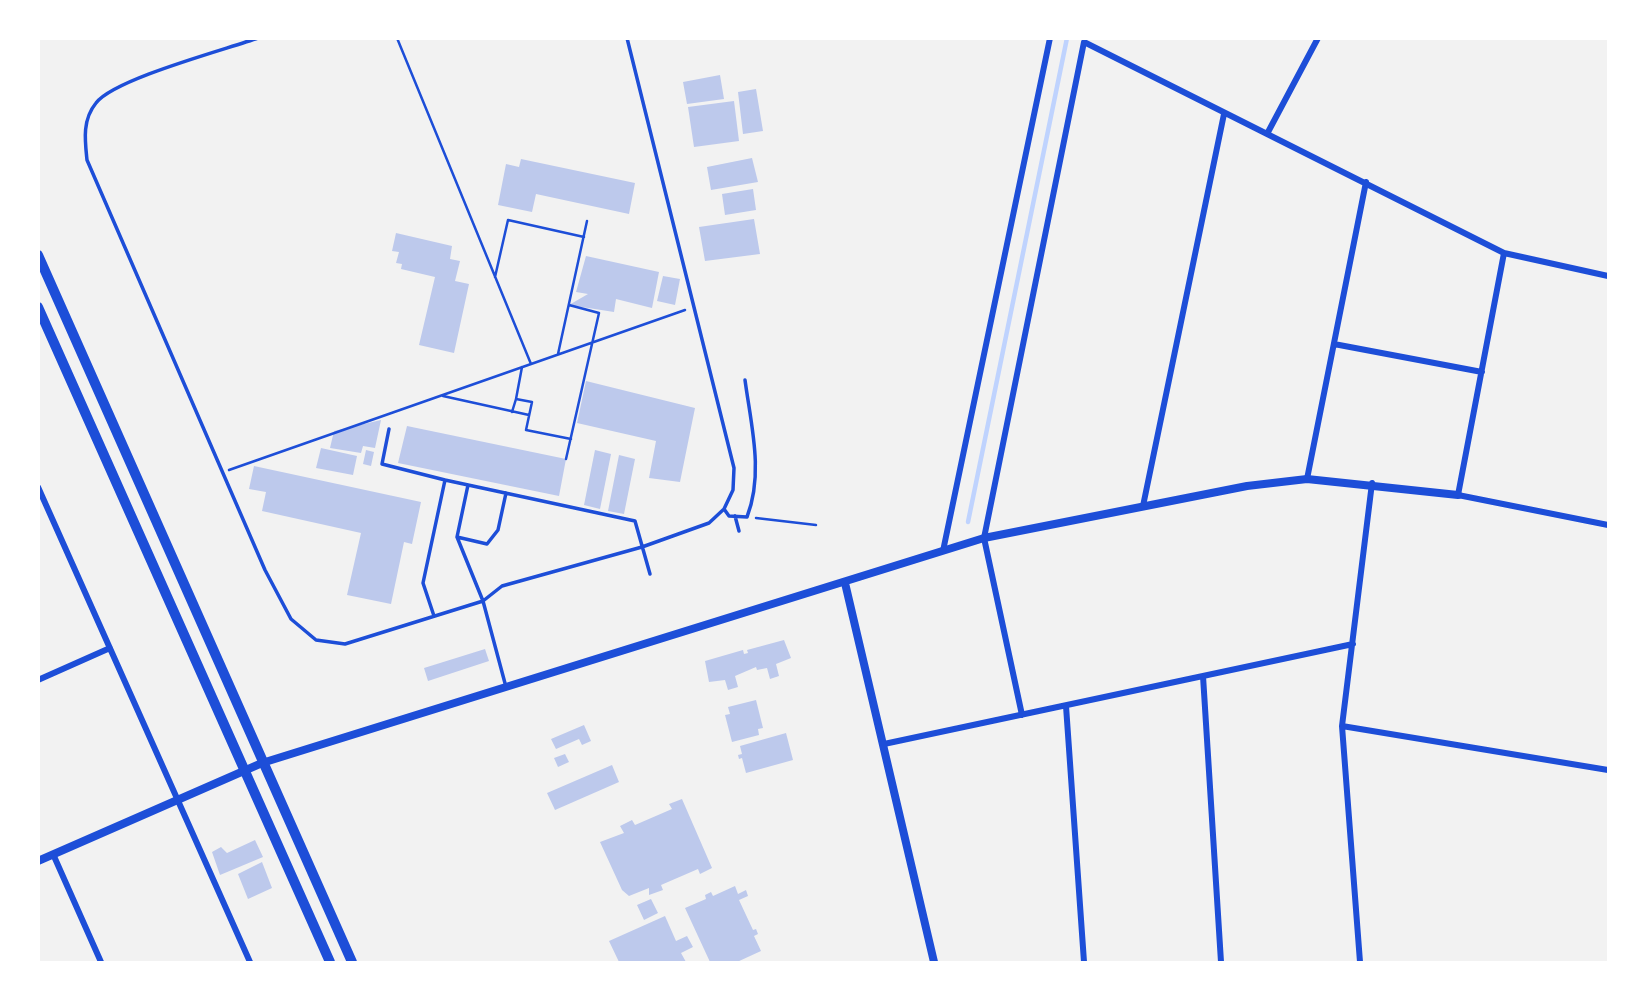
<!DOCTYPE html>
<html>
<head>
<meta charset="utf-8">
<style>
  body { margin:0 }
  #map { position:relative; width:1647px; height:1001px; overflow:hidden; background:#f2f2f2; font-family:Quicksand,sans-serif }
  canvas { display:block }
  .frame { position:absolute; inset:0; border:40px solid #fff; pointer-events:none }
</style>
</head>
<body>
<div id="map">
<canvas width="1647" height="1001"></canvas>
<div class="frame"></div>
</div>
<script>
const ctx = document.querySelector('canvas').getContext('2d');
ctx.lineJoin = 'round';
function strokePath(path, color, width, dash) { ctx.strokeStyle = color; ctx.lineWidth = width; ctx.lineCap = dash ? 'butt' : 'round'; ctx.setLineDash(dash || []); ctx.stroke(path); }
function fillPath(path, color) { ctx.fillStyle = color; ctx.fill(path, 'evenodd'); }
strokePath(new Path2D(`
  M968 522 1067 38`), '#bfd3fe', 4.5);
fillPath(new Path2D(`
  M720 75 724 99 687 104 683 82Z
  M756 89 763 131 743 134 738 92Z
  M734 101 739 141 694 147 688 107Z
  M752 158 758 182 711 190 707 167Z
  M521 159 635 183 629 214 536 194 532 212 498 205 506 164 519 167Z
  M753 189 756 210 725 215 722 194Z
  M754 219 760 254 705 261 699 227Z
  M396 233 452 246 450 259 460 261 455 281 469 284 454 353 419 345 435 277 401 269 402 264 396 263 399 252 392 251Z
  M586 256 659 272 652 308 616 299 614 312 569 305 588 294 576 292Z
  M663 276 680 279 675 305 657 301Z
  M586 381 695 408 680 482 649 478 656 441 577 423Z
  M381 420 375 448 363 446 361 453 330 448 334 431Z
  M407 426 566 459 559 496 398 463Z
  M321 448 357 456 353 475 316 468Z
  M366 450 374 452 371 466 363 464Z
  M595 450 611 454 600 509 584 505Z
  M619 455 635 459 624 514 608 511Z
  M254 466 421 502 412 544 404 542 391 604 347 595 361 533 262 511 266 492 249 489Z
  M784 640 791 658 776 664 779 676 770 679 767 668 757 670 756 667 735 676 738 687 728 690 725 680 709 682 705 661 743 650 744 654 748 653 747 650Z
  M485 649 489 661 428 681 424 668Z
  M756 700 763 728 758 729 759 735 732 742 725 715 730 714 728 707Z
  M584 725 591 741 582 745 579 739 556 749 551 739Z
  M786 733 793 760 746 773 742 758 739 759 738 755 742 754 740 746Z
  M565 754 569 762 558 767 554 758Z
  M612 765 619 782 555 810 547 793Z
  M682 799 712 868 700 874 698 869 661 885 663 890 649 895V888L629 896 622 890 600 842 624 833 620 826 632 820 635 825 672 809 669 804Z
  M255 840 263 857 220 875 212 852 221 847 227 853Z
  M262 862 272 888 248 899 238 874Z
  M735 886 738 894 746 890 748 896 739 900 753 930 756 929 758 934 754 936 761 951 737 962H710L685 908 706 899 705 895 711 892 713 896Z
  M651 899 658 913 644 920 637 905Z
  M665 916 676 941 687 936 693 947 681 953 686 962H619L609 941Z`), '#bdc9ec');
strokePath(new Path2D(`
  M397 38 531 364
  M495 277 508 220 584 237
  M558 354 587 221
  M522 367 516 399 532 402 526 430 571 439
  M443 396 529 415
  M512 412 516 399
  M566 459 599 313 569 305
  M229 470 685 310
  M756 518 816 525`), '#1d4ed8', 2.5);
strokePath(new Path2D(`
  M258 38C224 50 114 79 96 103 82 120 85 141 87 160L265 570 291 619 316 640 345 644 483 601 502 586 642 547 709 523 724 509 733 490 734 468 627 38
  M389 429 382 464 445 480
  M468 485 457 537 483 601 506 687
  M724 509 729 516 747 517C764 473 751 425 745 380
  M735 516 739 531
  M457 537 487 544 498 530 506 493
  M434 616 423 583 445 480 635 521 650 574`), '#1d4ed8', 3.5);
strokePath(new Path2D(`
  M1267 134 1318 38
  M1504 253 1458 495 1608 525
  M1334 344 1482 372
  M1307 479 1366 182
  M38 487 250 962
  M1143 506 1224 114
  M943 551 1050 38
  M1203 676 1221 962
  M38 680 110 648
  M1066 706 1084 962
  M1022 715 984 538 1084 42 1504 253 1608 276
  M1342 726 1608 770
  M884 744 1353 644
  M53 854 101 962
  M1360 962 1342 726 1372 483`), '#1d4ed8', 6);
strokePath(new Path2D(`
  M845 583 934 962
  M38 861 262 763 984 538 1247 486 1307 479 1458 495`), '#1d4ed8', 8);
strokePath(new Path2D(`
  M38 255 352 962
  M38 307 330 962`), '#1d4ed8', 10);
</script>
</body>
</html>
